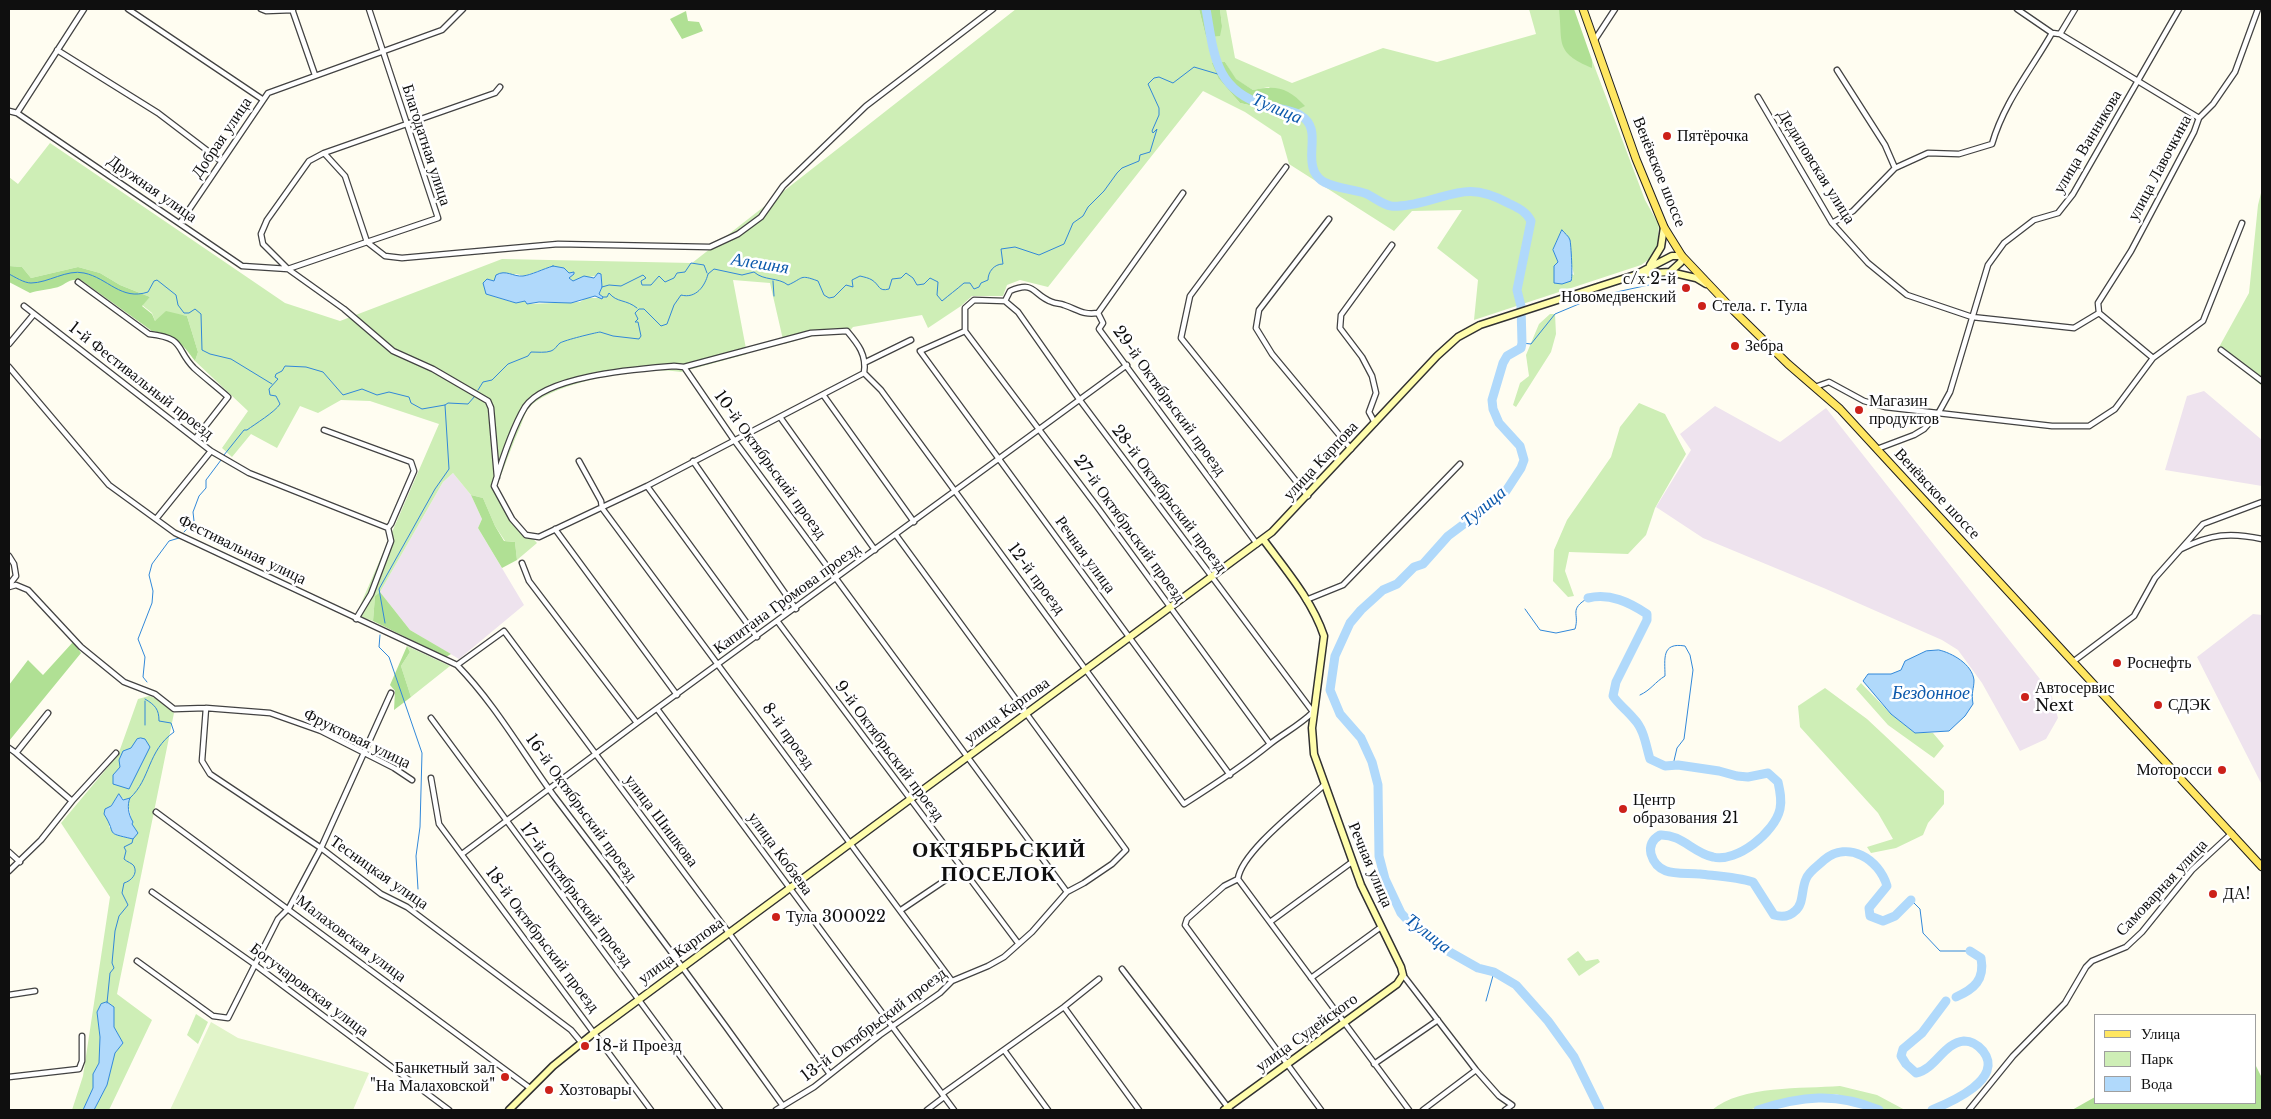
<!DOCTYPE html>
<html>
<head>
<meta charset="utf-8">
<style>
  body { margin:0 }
  #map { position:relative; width:2271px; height:1119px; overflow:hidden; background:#fffdf1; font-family:"Libre Baskerville",serif }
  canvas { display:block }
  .frame { position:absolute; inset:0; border:10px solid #0f0f0f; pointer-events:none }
  .legend { position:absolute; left:2094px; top:1014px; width:162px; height:90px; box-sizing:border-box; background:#fff; border:1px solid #9f9f9f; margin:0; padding:6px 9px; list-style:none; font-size:15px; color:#0f0f0f }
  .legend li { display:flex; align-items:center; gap:10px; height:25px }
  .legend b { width:25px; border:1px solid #9f9f9f }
</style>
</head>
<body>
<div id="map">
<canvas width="2271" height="1119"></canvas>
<div class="frame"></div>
<ul class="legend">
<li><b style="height:6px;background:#ffe661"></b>Улица</li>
<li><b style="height:14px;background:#ceeeb6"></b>Парк</li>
<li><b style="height:14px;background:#b0d9fb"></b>Вода</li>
</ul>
</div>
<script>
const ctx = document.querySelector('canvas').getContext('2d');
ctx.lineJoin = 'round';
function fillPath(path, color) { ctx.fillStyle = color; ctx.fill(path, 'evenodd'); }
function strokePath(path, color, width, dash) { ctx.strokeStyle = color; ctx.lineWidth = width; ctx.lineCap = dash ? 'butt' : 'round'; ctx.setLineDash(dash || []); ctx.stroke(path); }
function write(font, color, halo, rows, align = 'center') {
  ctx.font = font + ' "Libre Baskerville",serif'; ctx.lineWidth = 5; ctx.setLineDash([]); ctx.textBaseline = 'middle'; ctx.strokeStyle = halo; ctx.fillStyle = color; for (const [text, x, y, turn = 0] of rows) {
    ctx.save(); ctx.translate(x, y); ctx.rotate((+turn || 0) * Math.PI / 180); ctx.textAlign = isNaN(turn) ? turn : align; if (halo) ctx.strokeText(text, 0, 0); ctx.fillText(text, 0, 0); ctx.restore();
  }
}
fillPath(new Path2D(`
  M2204 391 2262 440V486L2165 470 2187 396Z
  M1715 406 1780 442 1826 408 2051 693 2058 718 2046 739 2020 751 1982 683 1958 650 1942 640 1826 589 1703 538 1656 507 1691 450 1680 434Z
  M453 473 471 495 482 519 478 528 524 605 459 659 410 630 380 592 443 482Z
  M2253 614 2262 615V785L2197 657Z`), '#eee3ee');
fillPath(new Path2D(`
  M1016 9H1199L1206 37 1222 26 1220 9H1226L1235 58 1292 83 1383 48 1437 62 1536 34 1529 9H1559L1592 67V60L1645 200 1659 225 1657 248 1651 258 1641 265 1474 320 1478 280 1437 248 1462 210 1412 211 1394 231 1289 164 1281 136 1245 112 1203 91 1048 287 1020 280 1007 285 1003 296H972L961 306 928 328 922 315 853 327 847 334 812 336 784 344 770 283 733 280 747 354 681 372C649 365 550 382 529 408 525 412 523 420 521 425 512 445 505 465 497 486L514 518 537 543 517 560 515 542 505 541 495 526 483 498 471 495 453 473 443 482 380 592 375 596 373 621 356 615 439 424 370 401 341 400 318 413 300 406 277 448 251 434 232 457 222 448 248 411 195 361 198 352 187 316 174 314 155 321 152 313 142 305 150 297 120 285 100 273 78 267 31 278 22 267 9 266V177L18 184 50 143 285 303 340 321 502 259 692 263ZM1225 62 1235 79 1253 90 1269 87 1288 114 1240 103 1219 79ZM1562 230 1570 240V258L1574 275 1554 266 1558 262 1553 250ZM550 267 564 269 569 273V278L573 281C583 276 592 278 601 274L602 287 598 298H586L580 302 528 304 525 301 512 302 486 294 487 279 495 281 516 274 524 276Z
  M2262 189V386L2218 349 2249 293 2258 205Z
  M1550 314H1555L1556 334 1551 352 1516 407 1513 405 1520 383 1529 376 1526 355 1539 324Z
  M1639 403 1665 414 1686 454 1655 508 1646 535 1628 554 1569 552 1565 571 1574 596 1568 597 1553 581 1554 550 1567 520 1611 457 1620 427Z
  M407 646 450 666 411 697 401 666 410 652Z
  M1861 683 1891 714 1915 733H1933L1944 746 1934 758 1888 725 1856 689Z
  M1825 688 1867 719 1944 791V804L1928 823 1923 835 1896 848 1871 853 1867 847 1893 839 1878 813 1800 727 1798 706Z
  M149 696 155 698 174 713 117 994 152 1020 109 1110H94L107 1085 115 1053 123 1043 114 1027V1007L97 1012 100 1037 99 1063 93 1074V1088L83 1110H72L83 1076 110 897 61 823 118 755 138 699ZM119 794C121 799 125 798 127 802 131 809 132 830 133 839L124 837 109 827 110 807Z
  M1578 951 1586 961 1598 959 1600 962 1579 976 1567 959Z
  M196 1014 208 1022 198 1044 187 1035Z
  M1840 1086 1877 1095 1905 1110H1884L1836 1094 1794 1098 1748 1110H1712C1741 1085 1803 1089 1840 1086Z`), '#ceeeb6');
fillPath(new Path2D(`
  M1199 9H1220L1222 26 1220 36 1206 37Z
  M1559 9H1574L1592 60V68C1554 52 1563 43 1559 9Z
  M686 11 688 21 699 22 703 31 682 39 670 19Z
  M1225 62 1236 79 1253 90C1277 85 1288 88 1305 106L1289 114 1240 103 1219 79 1212 63Z
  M9 266 22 267 31 278 78 267 100 273 120 285 150 297 142 306 152 314 155 321 166 311 187 316 198 352 195 361C183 344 173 334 152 331L81 280C66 278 66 286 54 288 45 290 39 290 30 293L9 282Z
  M471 495 483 498 495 526 504 541 515 542 517 560 502 568 478 528 482 519Z
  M380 592 410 630 451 654 446 657 373 621 375 596Z
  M73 642 81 653 9 741V685L28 660 43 675Z
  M407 646 410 652 401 666 411 697 394 710 395 691 390 685Z
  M2255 1064 2262 1078V1110H2072L2095 1097V1103H2255Z`), '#b0e094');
fillPath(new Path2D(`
  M211 1022 238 1038 369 1073 353 1110H170Z`), '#e1f4c9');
const water = new Path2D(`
  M1562 230C1564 233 1569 236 1570 240 1571 244 1573 278 1571 281L1562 284 1554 283V266L1558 262 1553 250Z
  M553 266 564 268 569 273 574 272V274L569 278 573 281 584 276 594 278 598 273 601 274 602 287 599 294 603 297 602 299 595 296 571 303 539 302 527 304 525 301 516 303 486 294 483 283 487 279 494 281 496 275C506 269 513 277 523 276 531 275 543 269 553 266Z
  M1939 650C1952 653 1972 664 1974 680 1974 689 1971 692 1973 704L1965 716 1949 731 1915 733 1891 714 1863 681 1868 674H1891L1901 670 1905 661 1926 651Z
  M141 738 145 739 150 747 129 789 113 784V775L120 767 119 760 123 751 131 748 137 739Z
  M119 794 123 800 130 798C127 805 128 814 133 822L132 824 138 833 133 839C103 832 118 836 104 814L105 809 111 806Z
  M107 1002 114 1007V1027L123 1043 115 1053 107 1085 94 1110H83L93 1088V1074L99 1063 100 1037 97 1012 101 1004Z`);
fillPath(water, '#b0d9fb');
strokePath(water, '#3188d9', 1);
strokePath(new Path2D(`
  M9 274C15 277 24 283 31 283 48 283 67 269 84 273 108 278 121 301 148 292L154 281 157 280 176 295 178 305 184 313H189L195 309 201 314 202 350 210 354 231 359 272 384
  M773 281 774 296
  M602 287 609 285 621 286 643 275 646 278 641 281 642 285H651L659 276 665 282 674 278 677 273 685 272 691 263 704 265 707 273
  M603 297H607L609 293C617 303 626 299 637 308
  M1522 343 1531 344 1555 314 1598 296 1658 283
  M478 390 483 382 492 380 508 364 528 356 531 352C537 352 546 353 551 351 555 350 557 345 560 343 565 340 594 333 600 332L613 336 639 339 641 336 638 322H635L638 319 635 313 639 309H644L661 326 667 324 674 305 681 295C696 299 705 286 708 274L714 269 742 275 754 272C764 281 778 277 788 285 804 278 799 274 818 281L824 295 829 298 834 297 846 285 853 287 852 280 860 276C864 277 869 278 872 280 880 285 878 292 889 289L892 279 901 278 906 273 913 278 917 285 924 284 930 278 938 282 937 295 942 301C949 295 956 290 964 283H970L974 289 979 287 981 283 988 280C988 272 994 264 1003 264L1001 249 1015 247 1039 255 1064 244 1073 223 1083 216 1088 207 1104 191 1117 173 1122 168 1139 161 1140 155 1150 152 1157 129 1153 133 1152 131 1159 115V108L1148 84 1154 78 1159 77 1173 83 1194 67 1221 75
  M224 455 244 430H247C255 424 275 412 280 404L276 396 270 395 269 389 278 379 275 377 276 374 282 371 285 366 306 367 323 372 343 395 362 389 377 395 389 392 409 397 411 403 422 409 445 405 448 403 468 404 475 396
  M184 532 194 521 193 512 199 496 206 488V480L221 460
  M1525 609 1540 630 1556 633 1575 629C1580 613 1568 610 1588 598
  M385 623 379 589 435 489 449 469 445 405
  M380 635 379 647 389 657 422 753 420 827 416 856 418 889
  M147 682 143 677 145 657 138 639 152 603 153 591 149 575 152 564 169 541 179 538
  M1640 695C1651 690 1655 682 1665 676 1665 659 1661 642 1685 646L1690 655 1693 670 1684 739 1677 748 1673 765
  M145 701V725
  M130 798C151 779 147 751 174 732L171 723 159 721C159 709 155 705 145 699
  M1911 900 1920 909 1923 933 1940 951H1970
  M1486 1001 1494 972
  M107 1003 110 973 114 968 112 963 115 931 119 916 128 905 122 893 124 883C131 881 138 874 134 866 132 863 127 862 124 859L126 851 124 847 132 843 133 839`), '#3188d9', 1);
strokePath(new Path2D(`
  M1206 9C1214 53 1214 89 1264 105 1277 109 1289 109 1300 115 1322 128 1306 152 1314 171 1316 175 1320 180 1324 182 1337 189 1354 189 1367 194 1375 198 1383 205 1391 206 1398 207 1407 205 1414 204 1454 196 1467 181 1508 203 1518 208 1526 211 1531 221L1517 290 1521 306 1522 343 1521 348 1507 356 1503 363 1492 400 1493 409 1499 423 1520 446 1524 460 1521 468 1504 494 1448 536 1423 564 1414 567 1397 584 1383 590 1361 610 1350 623 1335 656 1330 690 1340 714 1361 738 1372 762 1378 785 1379 856 1385 879 1401 913 1411 924 1448 951 1478 968 1494 972 1516 985 1548 1021 1574 1057 1600 1110
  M1588 598C1610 593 1629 602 1647 614V620L1616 682 1613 696C1619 705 1627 710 1634 719 1644 729 1646 746 1650 759L1665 766 1678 765 1719 771 1737 776 1748 777 1768 773 1778 782C1780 791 1782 800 1780 809 1775 832 1737 863 1713 857 1693 853 1682 834 1660 835 1653 839 1649 845 1651 854 1658 878 1681 872 1700 874 1717 876 1737 877 1753 882L1774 915C1781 917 1789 917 1795 911 1804 904 1801 890 1806 879 1808 872 1819 865 1824 860 1848 840 1879 859 1887 886L1869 908 1870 916 1883 921 1895 916 1911 900
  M1956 997C1974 989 1985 980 1981 958L1970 951
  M1758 1110C1801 1096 1836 1092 1879 1110
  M1932 1110C1951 1102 2005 1079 1983 1051 1978 1045 1972 1041 1964 1041 1943 1043 1936 1069 1916 1073L1906 1064 1901 1056 1903 1049 1922 1033 1946 1001`), '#b0d9fb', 9);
const street = new Path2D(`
  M128 9 262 99
  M261 9 266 11 293 10
  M292 9 315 75
  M369 9 438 218 367 242 345 176 324 153 495 93 500 87
  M2017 9 2052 33 2060 34 2199 118
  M2060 34 2075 9
  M1594 41 1615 9
  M57 50 158 113 221 161
  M1837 70 1885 145 1895 168
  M1758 97 1832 223 1868 263 1907 295 1972 317 2074 328 2099 313
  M9 111 17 113 242 266 288 269
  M17 113 84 9
  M1286 167 1190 296 1181 338 1308 496
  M1329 219 1259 310 1256 328 1272 354 1351 449
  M180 223 268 93 442 30 463 9
  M1832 223 1853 211 1895 168 1928 153 1959 154 1992 144C2004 102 2031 70 2052 33
  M288 269 263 244 261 234 267 220 309 161 324 153
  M78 282 149 334C186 338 175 349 194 368 205 378 217 387 228 397L196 438
  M1005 301 1010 291C1036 280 1032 295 1052 302 1056 304 1060 303 1064 305 1079 310 1082 315 1098 313
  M24 306 211 451 249 473 388 528
  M1098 313 1103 323 1099 329 1257 544
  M1098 313 1183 193
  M2099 313 2098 303 2131 251 2194 132 2199 118 2213 104 2235 72 2258 9
  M847 331C858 344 867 355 864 373L647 486 539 537 526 535 512 519 494 486C501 463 513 427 525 407 546 375 639 369 674 366L684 367 811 333Z
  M965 331 920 351 1230 775
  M965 331 1098 508 1270 744
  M965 331V308L974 300 1005 301
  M9 344 34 314
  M2221 350 2262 381
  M2153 358 2203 321 2242 223
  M866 362 911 340
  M9 367 109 485 175 533 457 665C495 704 522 752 554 796 632 898 708 1001 783 1106
  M684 367 734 440 1067 892
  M864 373 881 390 1184 804C1214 785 1243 766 1270 744 1284 733 1300 725 1313 712L1079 399 1018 312 1005 301
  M1815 387 1829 382 1864 401 1885 407 2052 426H2089L2115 409 2153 358 2099 313
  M824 396 914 522
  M780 417 875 550
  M1375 423 1369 412 1376 393 1372 376 1362 357 1340 328 1341 315 1392 245
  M324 430 411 462 414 471 391 524 388 528
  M1877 449 1914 435 1924 429 1939 412 1950 392 1988 265 2004 243 2034 220 2058 213 2073 194 2179 9
  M579 461 601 501 602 508 952 981
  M693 461 796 609
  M497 477 491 408 488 401 433 369 393 351 344 309 288 269 367 242 385 256 402 258 558 244 710 247 738 234 761 217 783 186 866 106 993 9
  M647 486 757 637
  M156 519 211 451
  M555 529 677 695
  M2181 549C2211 534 2230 532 2262 539
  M9 556 14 564 16 576 9 585
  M522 563 529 581 637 723
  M9 587 16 585 28 590 81 647 124 682 155 694 174 709 206 708 270 713 321 731 394 768 412 780
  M1306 600 1343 585 1460 464
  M356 619 371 594 391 541 388 528
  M778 622 1018 943
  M2074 661 2134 616 2155 578 2203 524 2262 502
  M457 665 504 631 729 933 829 1073
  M206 708 202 761 210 774 321 848 381 894 407 907 571 1030 581 1042
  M658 710 954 1110
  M431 718 720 1110
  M9 748 16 753 48 713
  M16 753 72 801
  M431 778 439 824 651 1110
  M156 812 530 1088
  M9 852 20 862
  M462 854 637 723 1127 365
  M9 871 41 840 72 801 116 753
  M1238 879 1409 1110
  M152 892 254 964 449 1110
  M901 910 950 877
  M1270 922 1352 862
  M137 961 213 1016 228 1018 278 919 289 908 321 848 391 693
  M1122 969 1230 1110
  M1403 975 1476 1070 1499 1096 1512 1105 1505 1110
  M1311 978 1381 927
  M9 995 35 991
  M1064 1007 1139 1110
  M1004 1050 1048 1110
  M1374 1064 1438 1020
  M9 1077 79 1069 82 1061V1036
  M942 1094 1064 1007 1099 979
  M776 1110 814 1087 880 1035 940 993 952 981 988 966 1004 957 1032 932 1067 892 1084 883 1112 864 1126 850 896 535
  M927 1110 944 1097
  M1321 1110 1185 925 1187 919 1224 886 1238 879C1241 852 1303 805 1324 785
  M1423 1110 1476 1070
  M1969 1110 2013 1056 2065 1003 2086 967 2092 961 2126 947 2142 932 2192 870 2232 833`);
const secondary = new Path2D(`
  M1650 265 1661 247 1664 227
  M1639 273 1672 256H1682L1681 262 1670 272
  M509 1110 553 1066 595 1032 1272 532 1437 356 1458 337 1480 325 1638 274 1670 272 1696 278 1706 284
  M1224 1110 1397 984 1403 975 1401 967 1361 885 1314 754 1312 728 1324 636C1312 600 1285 569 1263 539`);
const primary = new Path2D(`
  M1583 9 1636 159 1664 227 1682 256 1734 311 1788 364 1840 409 2262 867`);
strokePath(street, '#424242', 7);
strokePath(secondary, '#313131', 9);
strokePath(primary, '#202020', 9);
strokePath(street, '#fff', 4.5);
strokePath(secondary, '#fffdac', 6);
strokePath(primary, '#ffe661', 7);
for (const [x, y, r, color] of [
  [1667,136,5,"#cc211a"],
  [1686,288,5,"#cc211a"],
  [1702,306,5,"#cc211a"],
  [1735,346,5,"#cc211a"],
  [1859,410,5,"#cc211a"],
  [2117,663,5,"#cc211a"],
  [2025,697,5,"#cc211a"],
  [2158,705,5,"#cc211a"],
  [2222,770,5,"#cc211a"],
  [1623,809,5,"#cc211a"],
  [2213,894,5,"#cc211a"],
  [776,917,5,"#cc211a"],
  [585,1046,5,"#cc211a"],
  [505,1077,5,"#cc211a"],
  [549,1090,5,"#cc211a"]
]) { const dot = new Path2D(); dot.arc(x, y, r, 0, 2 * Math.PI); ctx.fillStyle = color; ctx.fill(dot); strokePath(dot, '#fff', 2); }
write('16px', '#0f0f0f', '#fff', [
  ["Пятёрочка",1677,136],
  ["с/х 2-й",1676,279,"right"],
  ["Новомедвенский",1676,297,"right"],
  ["Стела. г. Тула",1712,306],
  ["Зебра",1745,346],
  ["Магазин",1869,401],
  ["продуктов",1869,419],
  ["Роснефть",2127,663],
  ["Автосервис",2035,688],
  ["Next",2035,706],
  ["СДЭК",2168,705],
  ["Моторосси",2212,770,"right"],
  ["Центр",1633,800],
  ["образования 21",1633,818],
  ["ДА!",2223,894],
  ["Тула 300022",786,917],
  ["18-й Проезд",595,1046],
  ["Банкетный зал",495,1068,"right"],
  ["\"На Малаховской\"",495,1086,"right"],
  ["Хозтовары",559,1090]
], 'left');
write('16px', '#0f0f0f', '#fff', [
  ["Добрая улица",222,138,-56],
  ["улица Ванникова",2088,142,-59],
  ["Благодатная улица",426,145,72],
  ["Дедиловская улица",1816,167,58],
  ["улица Лавочкина",2160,168,-62],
  ["Венёвское шоссе",1659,172,68],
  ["Дружная улица",152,189,35],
  ["1-й Фестивальный проезд",141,381,38],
  ["29-й Октябрьский проезд",1169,401,54],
  ["улица Карпова",1321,461,-47],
  ["10-й Октябрьский проезд",770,465,54],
  ["Венёвское шоссе",1937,494,47],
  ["28-й Октябрьский проезд",1169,499,53],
  ["27-й Октябрьский проезд",1129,529,54],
  ["Фестивальная улица",242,550,26],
  ["Речная улица",1085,555,54],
  ["12-й проезд",1036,579,53],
  ["Капитана Громова проезд",787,599,-36],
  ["улица Карпова",1007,711,-36],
  ["8-й проезд",788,736,54],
  ["Фруктовая улица",357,739,26],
  ["9-й Октябрьский проезд",889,751,53],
  ["16-й Октябрьский проезд",581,808,54],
  ["улица Шишкова",661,821,53],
  ["улица Кобзева",780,854,54],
  ["Речная улица",1370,865,67],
  ["Тесницкая улица",379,873,35],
  ["Самоварная улица",2162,888,-47],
  ["17-й Октябрьский проезд",576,895,53],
  ["Малаховская улица",351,939,37],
  ["18-й Октябрьский проезд",542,940,53],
  ["улица Карпова",681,951,-36],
  ["Богучаровская улица",309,990,37],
  ["13-й Октябрьский проезд",874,1025,-37],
  ["улица Судейского",1307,1033,-36]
]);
write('italic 18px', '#0c59ac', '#fff', [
  ["Тулица",1277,109,23],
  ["Алешня",760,264,9],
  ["Тулица",1484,507,-40],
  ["Бездонное",1931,694],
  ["Тулица",1428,934,38]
]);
ctx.letterSpacing = '1px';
write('bold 21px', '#0f0f0f', '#fff', [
  ["ОКТЯБРЬСКИЙ",999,851],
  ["ПОСЕЛОК",999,875]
]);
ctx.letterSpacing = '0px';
</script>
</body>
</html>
